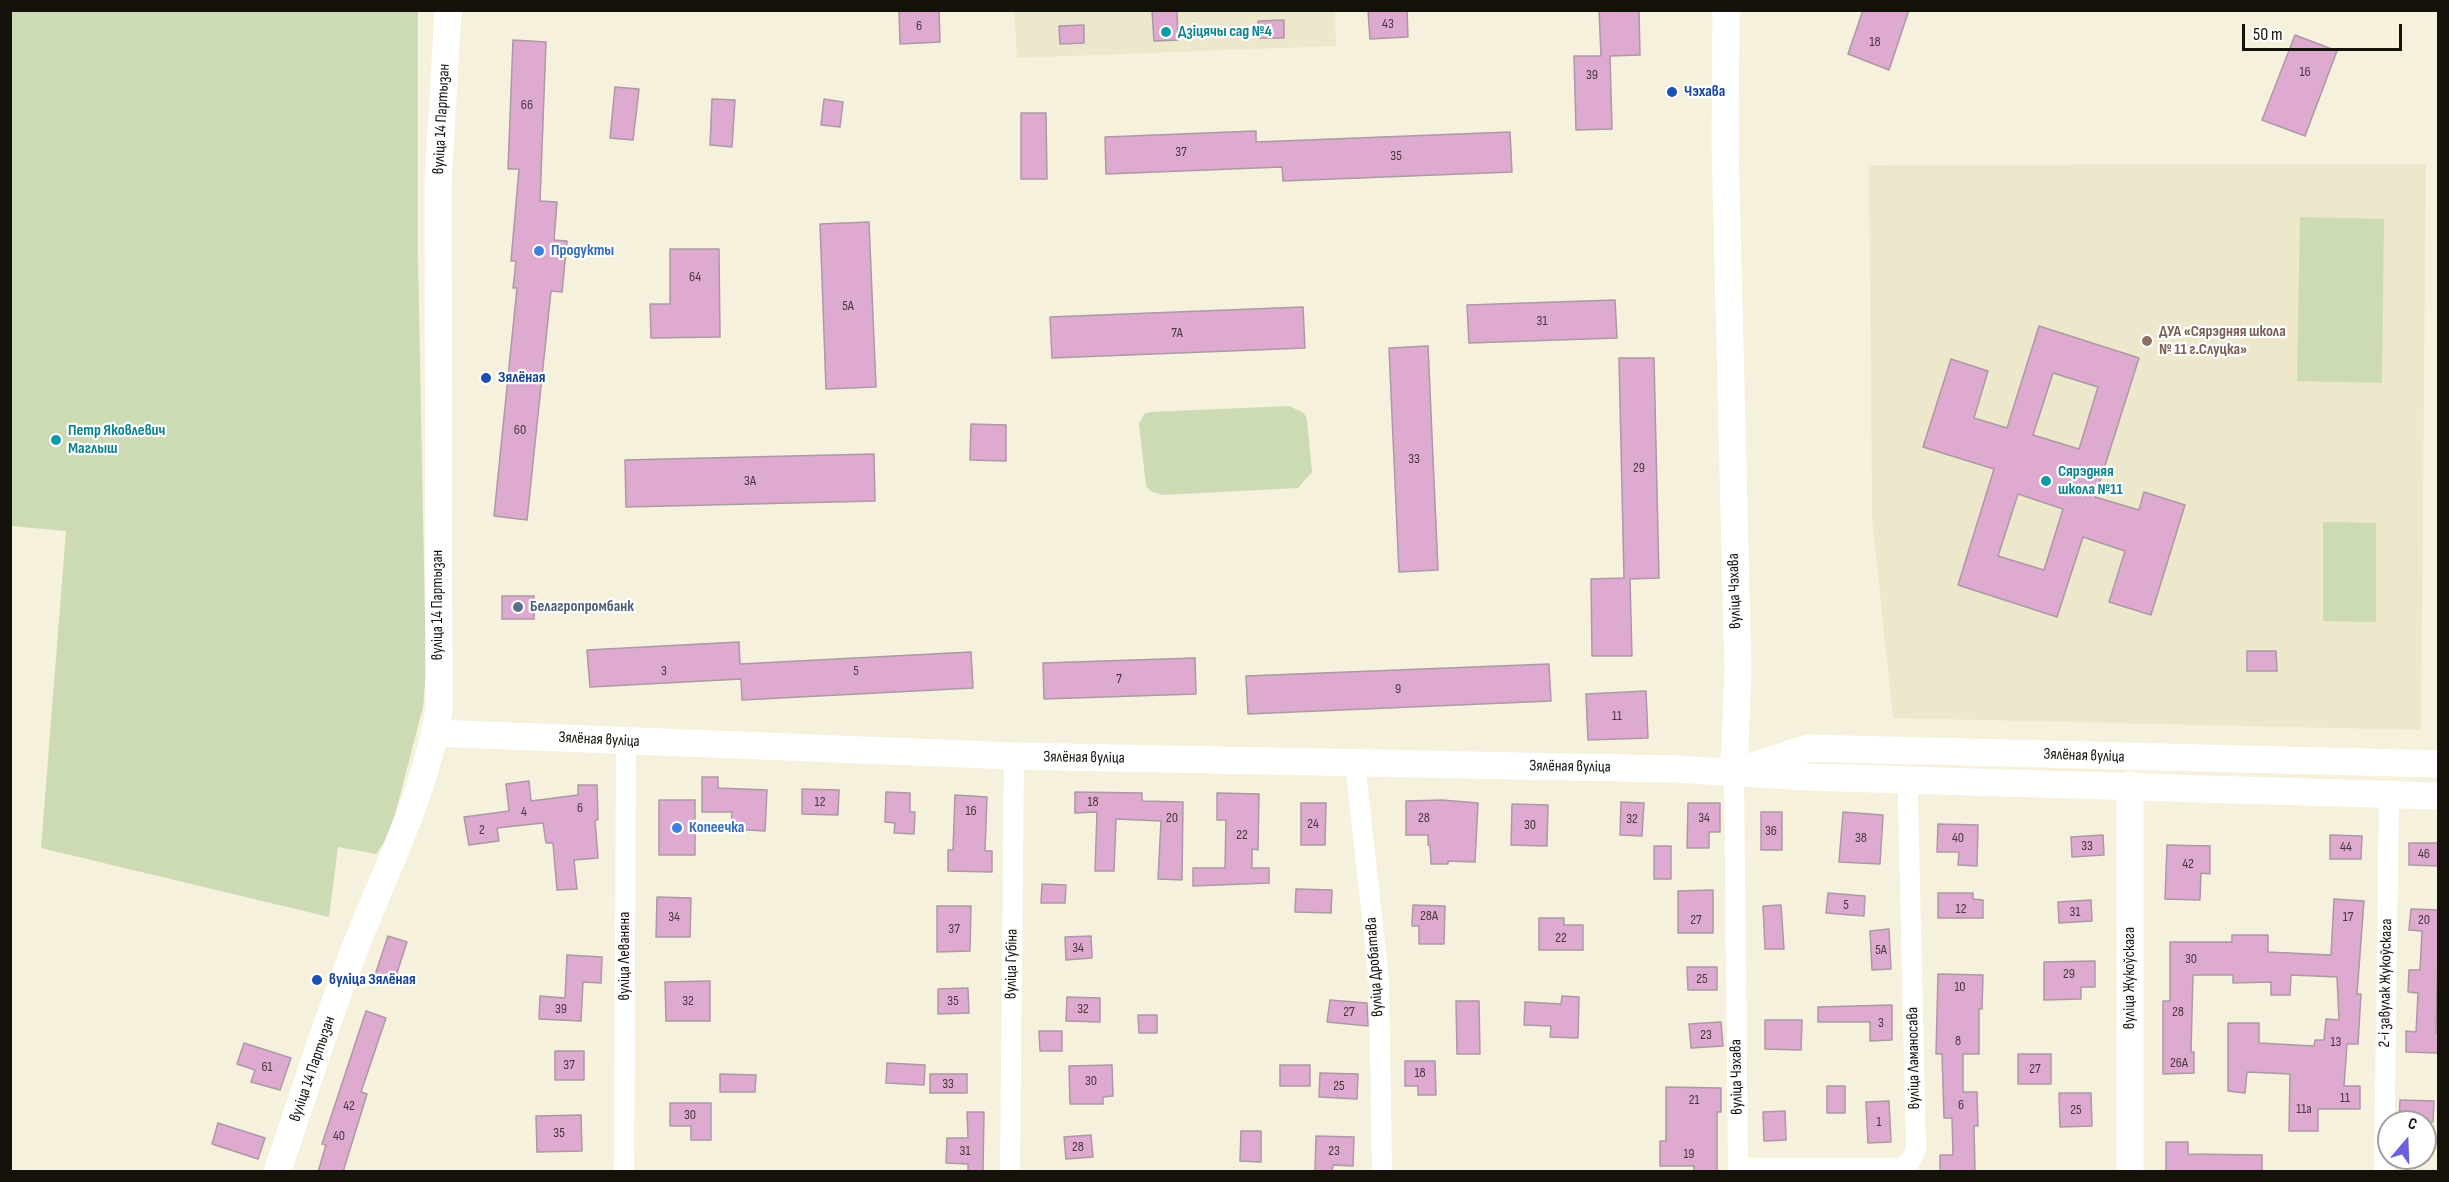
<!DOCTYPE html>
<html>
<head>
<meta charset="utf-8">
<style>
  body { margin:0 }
  #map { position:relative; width:2449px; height:1182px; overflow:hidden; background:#f6f1dd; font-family:"Sofia Sans Condensed",sans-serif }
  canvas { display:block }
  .frame { position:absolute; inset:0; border:12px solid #14120b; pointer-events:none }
  .north { position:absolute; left:2377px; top:1110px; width:60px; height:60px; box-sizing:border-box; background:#fff; border:2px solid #a1a09d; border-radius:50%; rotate:19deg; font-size:16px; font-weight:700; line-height:24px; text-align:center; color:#14120b }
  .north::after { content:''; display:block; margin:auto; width:21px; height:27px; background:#6962dc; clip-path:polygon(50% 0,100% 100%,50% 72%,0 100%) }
  .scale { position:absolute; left:2242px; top:24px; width:160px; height:27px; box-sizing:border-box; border:3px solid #14120b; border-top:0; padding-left:8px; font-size:18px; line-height:21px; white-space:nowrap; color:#14120b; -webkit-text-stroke:4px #fff; paint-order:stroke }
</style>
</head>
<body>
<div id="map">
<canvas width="2449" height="1182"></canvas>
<div class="frame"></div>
<div class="north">С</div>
<div class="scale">50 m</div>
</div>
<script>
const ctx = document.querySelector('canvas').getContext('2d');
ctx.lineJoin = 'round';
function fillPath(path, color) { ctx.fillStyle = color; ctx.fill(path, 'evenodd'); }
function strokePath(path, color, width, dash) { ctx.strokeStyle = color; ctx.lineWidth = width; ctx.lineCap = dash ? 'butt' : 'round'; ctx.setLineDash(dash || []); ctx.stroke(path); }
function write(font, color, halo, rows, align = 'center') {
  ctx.font = font + ' "Sofia Sans Condensed",sans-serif'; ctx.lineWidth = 4.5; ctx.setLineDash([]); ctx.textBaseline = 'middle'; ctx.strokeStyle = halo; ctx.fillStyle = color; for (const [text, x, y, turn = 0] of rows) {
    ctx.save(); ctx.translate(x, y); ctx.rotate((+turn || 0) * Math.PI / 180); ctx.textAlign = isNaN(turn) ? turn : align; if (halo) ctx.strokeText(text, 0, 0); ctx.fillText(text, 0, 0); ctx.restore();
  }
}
fillPath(new Path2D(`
  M1014 11H1335L1336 46 1017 58Z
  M2426 164 2421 730 1893 718 1872 518 1869 165Z`), '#ede7cb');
fillPath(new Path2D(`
  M10 11H418V260L426 672 423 707 390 834 376 854 338 847 329 917 41 848 66 531 11 526Z
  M2300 217 2384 219 2382 383 2297 381Z
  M1289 406 1304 413 1307 420 1312 472 1298 488 1162 495 1150 491 1146 486 1139 424 1144 414 1150 412Z
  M2323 522 2376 523V622L2323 621Z`), '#ccdbb3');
const building = new Path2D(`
  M899 10H939L940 42 900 44Z
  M1152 10H1177L1178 40 1154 41Z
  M1368 10H1407L1408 37 1370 39Z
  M1599 10H1639L1640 55 1610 56 1612 129 1576 130 1574 56H1601Z
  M1863 10H1909L1889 70 1848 54Z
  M1284 20V38H1258V21Z
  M1084 25V43L1060 44 1059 26Z
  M2295 35 2337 51 2305 136 2262 120Z
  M513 40 546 42 540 201 557 202 554 240 567 241 562 292 551 291 527 520 494 516 517 288H513L516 261H511L519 169H508Z
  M615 87 639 89 633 140 610 138Z
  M712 99 735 100 732 147 710 145Z
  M824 99 843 102 840 127 821 125Z
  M1021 113H1046L1047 179H1021Z
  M1256 131V142L1510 132 1512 172 1283 181 1282 167 1106 174 1105 137Z
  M869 222 876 387 826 389 820 224Z
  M670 249H719L720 337 651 338 650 304H670Z
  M1615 300 1617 338 1469 343 1467 305Z
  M1303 307 1305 348 1052 358 1050 317Z
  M2039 326 2139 358 2095 497 2139 510 2144 492 2185 505 2151 615 2109 602 2125 551 2083 537 2057 617 1958 585 1994 469 1923 447 1951 359 1988 371 1974 418 2007 428ZM2053 373 2098 387 2079 449 2033 435ZM2018 494 2063 509 2044 570 1998 556Z
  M1428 346 1438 570 1399 572 1389 348Z
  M1619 358H1654L1659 578 1630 579 1632 656H1592L1591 579 1624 578Z
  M971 424 1006 425V461L970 460Z
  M874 454 875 501 626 507 625 460Z
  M502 596H534V619H502Z
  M739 642 740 664 971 652 973 688 742 700 741 679 590 687 587 650Z
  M2247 651H2276L2277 671H2247Z
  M1195 658 1196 694 1044 699 1043 663Z
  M1549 664 1551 701 1248 714 1246 676Z
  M1646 691 1648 738 1588 740 1586 694Z
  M702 777H718V788L767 790 765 831 731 829 732 812H702Z
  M529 781 531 801 578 795V785H597L598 820H595L598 858 574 860 577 889 557 890 553 843H546L543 823 497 828 499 841 469 845 464 817 509 811 506 784Z
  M802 789 839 790 838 815 802 814Z
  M886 792 910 793V812H915L914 834 894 833 895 823 885 822Z
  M1075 792 1142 793V801L1183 802 1182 880 1158 879 1161 821 1116 819 1114 871H1095L1097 812 1075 813Z
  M1217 793 1259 794 1258 850 1252 849V868H1269V883L1193 886V868H1225L1226 820H1217Z
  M955 795 987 797 985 851H992V872L948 871V850H953Z
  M659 800H695V855H659Z
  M1442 800 1478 803 1475 862 1448 861V864H1431L1430 845H1428V835H1406V801Z
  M1621 802 1644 803 1642 836 1620 835Z
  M1301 803H1326L1325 845H1301Z
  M1688 803H1720V832H1709V848H1687Z
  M1512 804 1548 805 1547 846 1511 845Z
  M1761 812H1782V850H1761Z
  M1843 812 1883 815 1880 864 1839 862Z
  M1938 824 1978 825 1977 866 1958 865 1959 852H1937Z
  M2103 835 2104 855 2072 857 2071 837Z
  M2330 835 2362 836 2361 859H2330Z
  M2409 843H2439V866L2409 865Z
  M2167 845 2210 846V874L2201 873 2200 900 2165 899Z
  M1654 846H1671V879H1654Z
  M1042 884 1066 885 1065 903H1041Z
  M1296 889 1332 890 1331 913 1295 912Z
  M1713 890V933H1678V891Z
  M1828 893 1865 896 1864 916 1826 913Z
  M1938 893H1973V899L1983 900V918H1938Z
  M657 897 691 898 690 937H656Z
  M2334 899 2364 901 2357 994H2361L2358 1044H2347L2344 1086H2360V1109H2318V1131H2289L2290 1074 2247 1072 2245 1093 2228 1091V1023H2259V1043L2314 1046 2315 1040H2324L2326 1019 2339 1020 2337 977 2291 975 2290 995H2271V982L2233 983V975H2193L2191 1052H2194V1073L2163 1074V1001H2170V942H2232V935H2268V952L2331 955Z
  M2091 900 2092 921 2059 923 2058 902Z
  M1413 905 1445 906 1444 944H1419V926H1412Z
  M1781 905 1784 949H1765L1763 906Z
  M937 906H971L970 951 937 952Z
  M2411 909 2439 910 2436 1033H2439V1053L2406 1052V1031L2416 1032 2418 993 2408 992 2409 970H2420L2422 931 2409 930Z
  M1539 918H1564V925H1583V950H1539Z
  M1889 929 1891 969 1872 970 1870 931Z
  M388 936 407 942 394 982 375 975Z
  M1091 936 1092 958 1066 960 1065 937Z
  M567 955 602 957 601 983 583 982 581 1021 539 1019 540 996 565 998Z
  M2095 961V987H2081V999L2044 1000V962Z
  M1687 967H1717V990H1688Z
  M1938 974 1983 975 1982 1009H1979V1054H1963V1092H1977L1978 1126H1974L1975 1172H1940V1155H1953L1952 1118H1944L1942 1054H1936Z
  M710 981V1021H666L665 982Z
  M968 988 969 1013 938 1014V989Z
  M1562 996 1579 997 1578 1038 1550 1037 1551 1026 1524 1025 1525 1002 1561 1004Z
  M1067 997 1100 998V1022L1066 1021Z
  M1330 1000 1367 1003 1368 1026 1327 1022Z
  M1456 1001H1479L1480 1054H1457Z
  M1892 1005V1040L1870 1041V1022H1818V1007Z
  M366 1011 386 1018 361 1092 367 1094 343 1172H318L326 1145 322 1144Z
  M1138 1015H1157V1033H1139Z
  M1765 1020H1802L1801 1050 1765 1049Z
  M1721 1022 1723 1046 1691 1048 1689 1024Z
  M1039 1031H1062V1051H1040Z
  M244 1043 291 1058 280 1090 251 1082 255 1070 237 1064Z
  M555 1051H584V1080H555Z
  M2018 1054H2051V1084H2018Z
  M1405 1061H1435L1436 1095H1418V1086H1405Z
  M887 1063 925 1065 924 1085 886 1083Z
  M1112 1065 1113 1096 1103 1097V1104H1070L1069 1066Z
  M1280 1065H1310V1086H1280Z
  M1320 1073 1358 1074 1357 1099 1319 1097Z
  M720 1074 756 1075 755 1092H720Z
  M930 1074H967V1093H930Z
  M1827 1086H1845V1113H1827Z
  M1666 1087 1721 1088V1112H1717V1172H1694V1166H1660V1141H1666Z
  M2059 1093H2091L2092 1126 2060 1127Z
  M2400 1100 2434 1101 2433 1122H2399Z
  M1889 1101 1891 1142 1868 1143 1866 1102Z
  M670 1103H711V1140H691V1126H670Z
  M1785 1111 1786 1140 1764 1141 1763 1112Z
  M967 1112H984L983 1172H968V1164L946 1163 947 1138H968Z
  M581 1115 582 1151 537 1152 536 1116Z
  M218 1123 265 1138 258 1159 212 1144Z
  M1241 1131H1261V1162L1240 1161Z
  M1091 1135 1093 1157 1066 1159 1064 1137Z
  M1316 1136 1354 1137 1353 1166 1333 1165 1332 1172H1315Z
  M2166 1142H2188V1154L2262 1155V1172H2166Z`);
fillPath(building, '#dfaacf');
strokePath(building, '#ab99a5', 1.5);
strokePath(new Path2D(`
  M1355 763 1379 981 1382 1172
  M1734 772 1738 1172
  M1738 1168H1899L1910 1162 1916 1150 1908 799 1909 779
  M624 1172 626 741
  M1010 1172 1014 756
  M2384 1172 2389 794`), '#fff', 20);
strokePath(new Path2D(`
  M1726 10 1725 145 1738 671 1734 772
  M435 733 1014 756 1675 769 1808 777 2438 796
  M1750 767 1808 748 2438 764
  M277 1172C304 1095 327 1018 357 943 387 867 426 791 439 710L438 185 448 10
  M2130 1172V785`), '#fff', 27);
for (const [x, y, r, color] of [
  [1166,32,6,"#0f9aa8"],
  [1672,92,6,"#1a4fb4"],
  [539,251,6,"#3f7fe0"],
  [2147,341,6,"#8d6e63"],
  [486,378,6,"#1a4fb4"],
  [56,440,6,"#0f9aa8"],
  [2046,481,6,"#0f9aa8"],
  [518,607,6,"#5c6f8a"],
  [677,828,6,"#3f7fe0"],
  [317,980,6,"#1a4fb4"]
]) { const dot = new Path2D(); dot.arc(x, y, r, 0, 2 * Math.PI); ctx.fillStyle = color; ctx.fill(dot); strokePath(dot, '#fff', 2); }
write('14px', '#47383c', null, [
  ["43",1388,24],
  ["6",919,26],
  ["18",1875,42],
  ["16",2305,72],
  ["39",1592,75],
  ["66",527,105],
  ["37",1181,152],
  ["35",1396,156],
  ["64",695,277],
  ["5А",848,306],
  ["31",1542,321],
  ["7А",1177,333],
  ["60",520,430],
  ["33",1414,459],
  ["29",1639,468],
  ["3А",750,481],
  ["3",664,671],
  ["5",856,671],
  ["7",1119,679],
  ["9",1398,689],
  ["11",1617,716],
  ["12",820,802],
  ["18",1093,802],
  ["6",580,808],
  ["16",971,811],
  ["4",524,812],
  ["20",1172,818],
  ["28",1424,818],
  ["34",1704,818],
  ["32",1632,819],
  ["24",1313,824],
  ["30",1530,825],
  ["2",482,830],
  ["36",1771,831],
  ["22",1242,835],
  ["38",1861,838],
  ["40",1958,838],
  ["33",2087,846],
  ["44",2346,847],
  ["46",2424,854],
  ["42",2188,864],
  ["5",1846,905],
  ["12",1961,909],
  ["31",2075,912],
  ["28А",1429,916],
  ["34",674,917],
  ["17",2348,917],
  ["27",1696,920],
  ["20",2424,920],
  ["37",954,929],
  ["22",1561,938],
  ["34",1078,948],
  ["5А",1881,950],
  ["30",2191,959],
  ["29",2069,974],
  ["25",1702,979],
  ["10",1960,987],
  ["32",688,1001],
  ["35",953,1001],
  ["39",561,1009],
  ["32",1083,1009],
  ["27",1349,1012],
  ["28",2178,1012],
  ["3",1881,1023],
  ["23",1706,1035],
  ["8",1958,1041],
  ["13",2336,1042],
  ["26А",2179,1063],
  ["37",569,1065],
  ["61",267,1067],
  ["27",2035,1069],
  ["18",1420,1073],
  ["30",1091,1081],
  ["33",948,1084],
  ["25",1339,1086],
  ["11",2345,1098],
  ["21",1694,1100],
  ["6",1961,1105],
  ["42",349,1106],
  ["11а",2304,1109],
  ["25",2076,1110],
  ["30",690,1115],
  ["1",1879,1122],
  ["35",559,1133],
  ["40",339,1136],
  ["28",1078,1147],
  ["31",965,1151],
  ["23",1334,1151],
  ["19",1689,1154]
]);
write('bold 16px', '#0d838f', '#fff', [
  ["Дзіцячы сад №4",1178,32],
  ["Петр Яковлевич",68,431],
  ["Маглыш",68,449],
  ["Сярэдняя",2058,472],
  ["школа №11",2058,490]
], 'left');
write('bold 16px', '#164399', '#fff', [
  ["Чэхава",1684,92],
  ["Зялёная",498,378],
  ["вуліца Зялёная",329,980]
], 'left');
write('16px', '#14120b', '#fff', [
  ["вуліца 14 Партызан",442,119,-87],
  ["вуліца Чэхава",1735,591,-92],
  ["вуліца 14 Партызан",438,605,-90],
  ["Зялёная вуліца",599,740,3],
  ["Зялёная вуліца",2084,756,2],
  ["Зялёная вуліца",1084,758,1],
  ["Зялёная вуліца",1570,767,1],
  ["вуліца Леваняна",625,956,-90],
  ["вуліца Губіна",1012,964,-89],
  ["вуліца Дробатава",1375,967,-94],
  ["вуліца Жукоўскага",2130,978,-90],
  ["2-і завулак Жукоўскага",2386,983,-89],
  ["вуліца Ламаносава",1914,1058,-91],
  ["вуліца 14 Партызан",313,1069,-71],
  ["вуліца Чэхава",1737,1077,-91]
]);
write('bold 16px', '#366cbe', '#fff', [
  ["Продукты",551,251],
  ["Копеечка",689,828]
], 'left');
write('bold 16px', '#785e54', '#fff', [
  ["ДУА «Сярэдняя школа",2159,332],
  ["№ 11 г.Слуцка»",2159,350]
], 'left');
write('bold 16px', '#4e5e75', '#fff', [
  ["Белагропромбанк",530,607]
], 'left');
</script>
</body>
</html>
